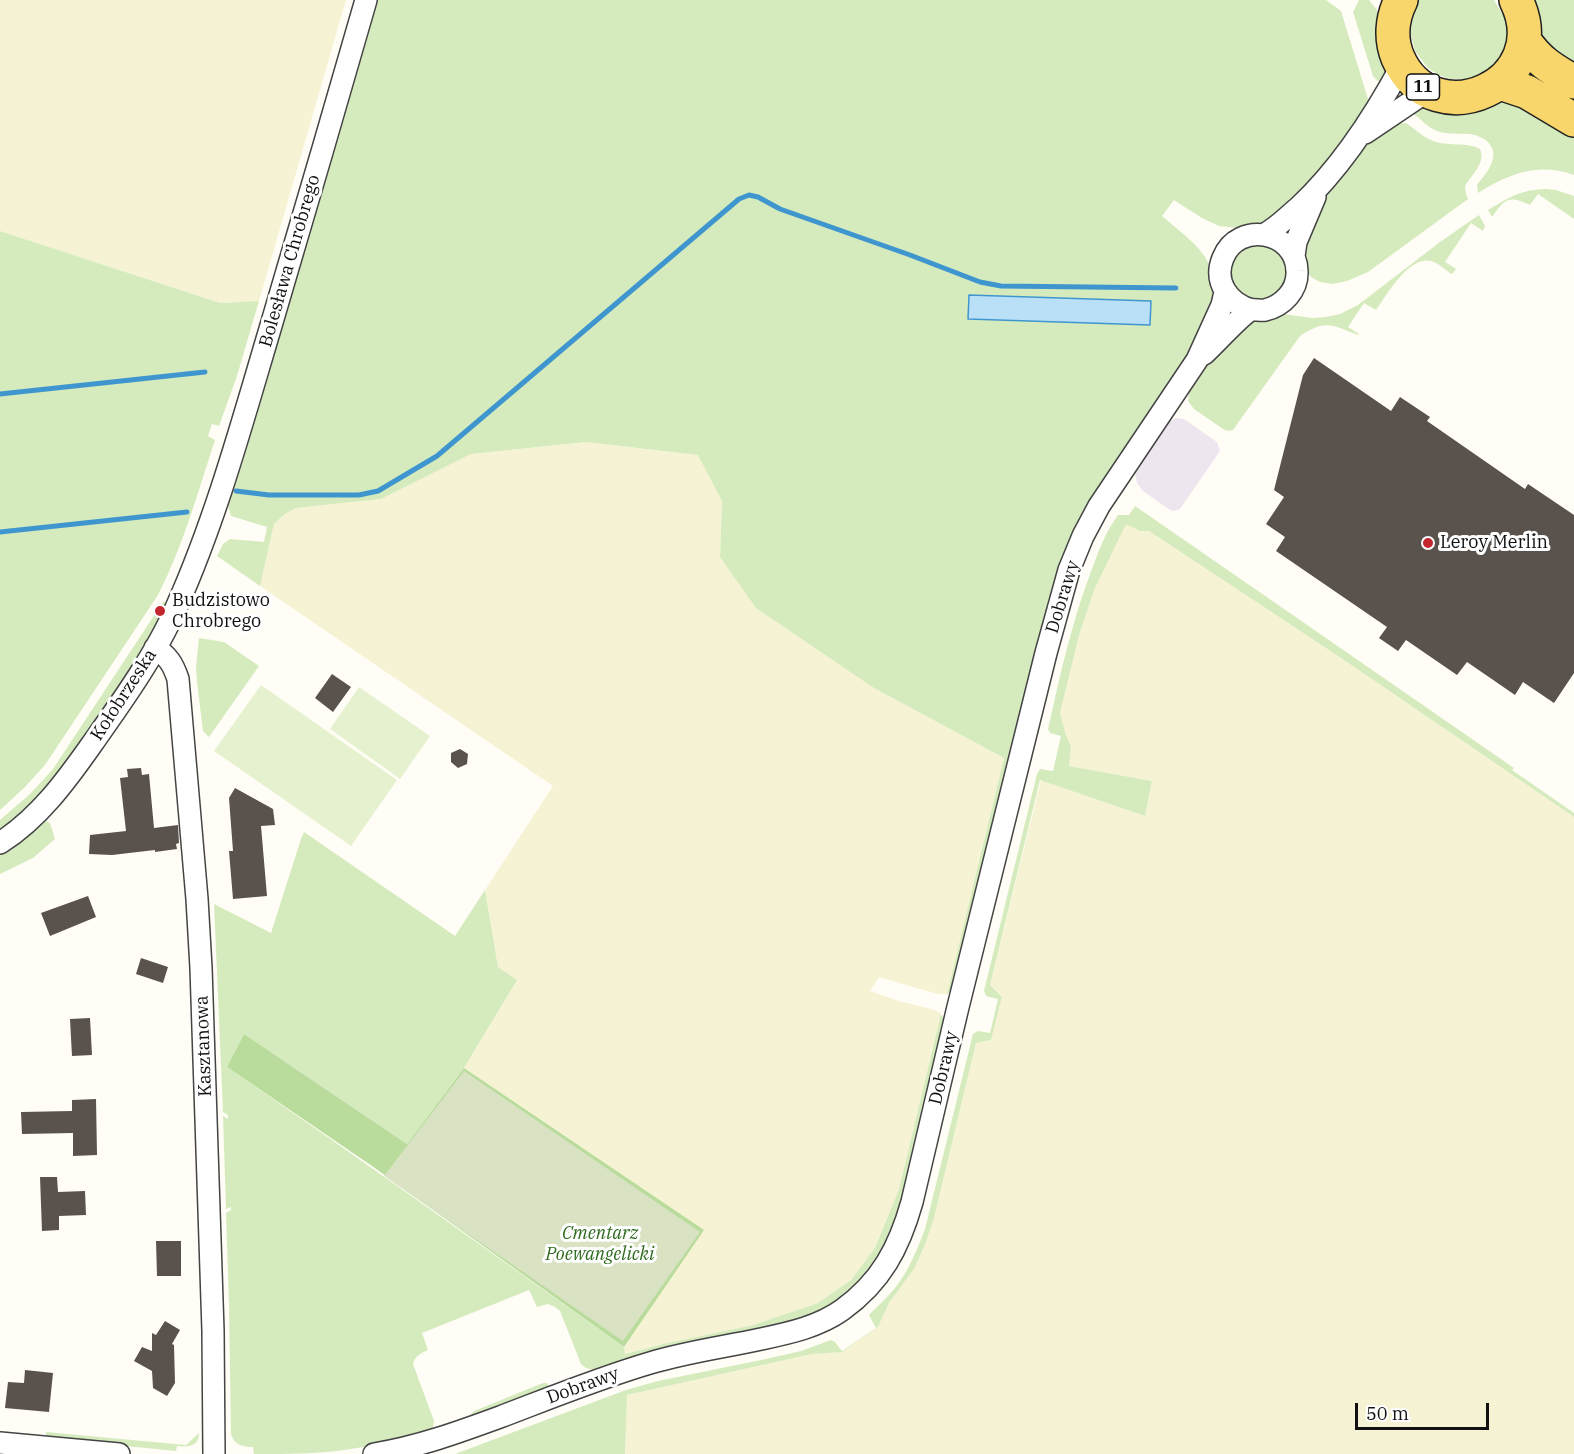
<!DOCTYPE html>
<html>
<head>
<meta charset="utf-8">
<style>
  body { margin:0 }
  #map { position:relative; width:1574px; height:1454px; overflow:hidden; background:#fffdf5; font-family:"IBM Plex Serif",serif }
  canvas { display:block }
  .scale { position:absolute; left:1355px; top:1403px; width:134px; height:27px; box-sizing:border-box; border:3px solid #111; border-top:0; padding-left:8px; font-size:18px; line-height:21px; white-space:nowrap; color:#111; -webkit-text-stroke:4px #fff; paint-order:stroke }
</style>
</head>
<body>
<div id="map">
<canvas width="1574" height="1454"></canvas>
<div class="scale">50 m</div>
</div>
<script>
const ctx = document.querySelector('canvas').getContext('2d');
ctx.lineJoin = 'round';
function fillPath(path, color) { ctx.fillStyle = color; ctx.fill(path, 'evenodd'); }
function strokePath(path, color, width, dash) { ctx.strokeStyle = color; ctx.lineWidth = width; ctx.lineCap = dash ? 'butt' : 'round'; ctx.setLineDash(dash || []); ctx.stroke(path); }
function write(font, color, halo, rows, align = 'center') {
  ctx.font = font + ' "IBM Plex Serif",serif'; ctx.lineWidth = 6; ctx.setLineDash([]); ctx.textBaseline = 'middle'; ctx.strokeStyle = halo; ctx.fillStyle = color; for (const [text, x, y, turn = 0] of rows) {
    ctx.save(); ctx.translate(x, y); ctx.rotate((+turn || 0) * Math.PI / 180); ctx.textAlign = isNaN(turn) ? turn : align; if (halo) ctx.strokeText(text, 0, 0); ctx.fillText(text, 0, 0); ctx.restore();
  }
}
fillPath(new Path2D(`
  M1176 418 1184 419 1217 442 1220 451 1180 509 1174 511 1170 510 1143 491 1137 483 1135 473 1136 469 1168 422Z`), '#eee6ef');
fillPath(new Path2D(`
  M0 0H346L259 301 220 303 0 231Z
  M586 442 699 455 722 501 720 557 874 688 1004 758 947 994H938L927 991 879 977 870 991 899 1001 935 1010 941 1014 899 1189 875 1248 851 1280 818 1303 753 1325 663 1344 624 1354V1347L703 1230 464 1068 517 980 498 967 485 890 553 786 260 586 274 524 285 514 296 508 381 499 471 454Z
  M1126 523 1140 531H1149L1341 658 1574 817V1454H625L627 1395 812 1354 842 1352 878 1327 889 1303 914 1269 925 1245 934 1218 976 1043 991 1040 1002 997 990 985 1041 780 1145 816 1152 781 1069 766 1071 746 1066 735 1060 713 1080 632 1095 588Z`), '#f6f3d4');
fillPath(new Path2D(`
  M374 0H1326L1341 11 1368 99 1371 103 1297 199 1264 224 1238 228 1219 226 1202 218 1174 200 1162 216C1194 244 1219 256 1214 304L1184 363 1102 483 1090 504 951 991 947 994 1004 758 874 688 756 608 720 557 722 501 698 455 586 442 471 454 381 499 296 508 285 514 274 524 260 586 217 556 223 544 230 539 264 542 267 527 231 516 226 498Z
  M1359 0H1369L1377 10 1379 17 1386 69 1383 86 1373 76 1353 12Z
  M1419 0H1494L1509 25 1507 44 1499 62 1474 79H1450L1439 75 1428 68 1415 51 1409 27C1409 19 1414 6 1419 0Z
  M1530 0H1574V69L1541 43Z
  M1507 100 1574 133V175C1537 162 1509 174 1478 193L1477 185C1482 178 1489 171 1492 162 1498 146 1484 136 1470 134 1459 133 1447 135 1437 131 1427 127 1420 118 1411 112L1422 105Z
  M1393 122 1395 124 1406 123C1415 129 1425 139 1436 142 1450 146 1467 142 1480 149 1486 163 1472 174 1465 186L1466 194 1468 199 1368 272 1347 281 1332 284 1320 282 1311 277 1306 270 1303 257 1307 231 1334 183 1364 148Z
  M1546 189 1556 190 1574 196V219L1538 194 1530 205C1509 195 1505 198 1492 217L1488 210C1507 198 1523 189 1546 189Z
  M1479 215 1485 226 1483 231 1471 223 1445 262 1456 269 1453 273 1451 274C1445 269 1438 263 1431 261 1409 255 1386 296 1376 310L1364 303 1348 327 1359 334 1358 335C1332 325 1326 319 1300 336L1233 430 1228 431 1223 429 1194 409 1188 401 1189 393 1213 357 1249 322 1283 314 1312 318 1326 317 1340 314 1358 305 1440 242Z
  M0 231 220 303 259 301 237 376 219 426 212 424 208 436 215 440C198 492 183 546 158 595L45 765 24 788 0 810Z
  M1231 272a28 28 0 1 1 56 0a28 28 0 1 1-56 0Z
  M1135 506 1514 768 1512 770 1574 813V817L1341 658 1149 531H1140L1126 524 1095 588 1080 632 1060 713 1066 735 1071 746 1069 766 1152 781 1145 816 1040 780 990 985 1002 997 991 1040 976 1043 934 1218 925 1245 914 1269 889 1303 878 1327 842 1352 812 1354 627 1395 625 1454H455L626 1390 658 1381 766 1359 801 1351 831 1340 835 1342 842 1351 876 1328 869 1315C877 1306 887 1298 895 1288 909 1270 917 1250 925 1229L973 1034 978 1031 990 1033 998 999 986 996 984 991 1037 774 1040 769 1053 771 1061 736 1050 733 1048 729C1060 675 1072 621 1092 569 1099 550 1106 531 1118 515H1129Z
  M163 602 168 604 133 667 67 764 22 815 0 832V820L30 794 53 769Z
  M199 638 224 642 259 666 209 737 203 731 197 682 196 667Z
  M44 820 50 823 55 839 33 858 0 874V854L12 846Z
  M304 832 455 936 485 890 498 967 517 980 464 1068 407 1144 244 1034 227 1067C360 1159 492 1253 624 1347L625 1354 663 1344 753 1325 818 1303 851 1280 875 1248 899 1189 941 1014 945 1021 905 1195 890 1240 867 1276 836 1303 801 1320 598 1371 586 1368 581 1364 560 1311 555 1307 548 1304 537 1307 529 1290 422 1333 428 1350C421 1353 415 1356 413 1364L434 1421 433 1427 428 1433C402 1439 377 1445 351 1449 319 1454 286 1454 254 1454L253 1447C243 1447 234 1445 231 1434L229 1306 226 1213 231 1210V1207L226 1209 223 1116 228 1119V1115L223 1112 214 904 271 933 301 839Z
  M543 1383H547L550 1389 473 1419 471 1414 474 1411Z
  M46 1432 186 1445 199 1433C199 1447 188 1447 177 1446L176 1451 45 1438Z`), '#d5ebbd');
fillPath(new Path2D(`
  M244 1034 407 1144 464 1068 704 1230 624 1347 372 1166 227 1067Z`), '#b9dc9c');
fillPath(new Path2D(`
  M464 1071 700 1232 623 1341 384 1176Z`), '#d9e3c4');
fillPath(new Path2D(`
  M261 685 397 780 351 846 214 751Z
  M359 687 430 736 400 779 330 729Z`), '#e6f2cf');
const water = new Path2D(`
  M969 295 1151 301 1150 325 968 319Z`);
fillPath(water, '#b9e0f7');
strokePath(water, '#3f96cf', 1.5);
strokePath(new Path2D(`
  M0 394 205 372
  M236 491 269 495H359L378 491 437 456 739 199 749 195 758 197 780 209 910 255 980 282 1001 286 1176 288
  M0 532 187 512`), '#3f96cf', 5);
fillPath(new Path2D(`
  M1314 358 1391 411 1400 397 1430 417 1427 421 1525 489 1528 484 1574 515V673L1554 703 1523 682 1515 695 1467 662 1457 675 1406 640 1398 651 1379 638 1387 627 1276 551 1285 537 1266 524 1284 497 1274 490 1303 375Z
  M332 674 351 687 333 712 315 698Z
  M460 749 468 754 467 764 458 768 451 762V753Z
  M141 768 142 775 149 774 154 828 178 825 179 843 176 844 177 849 155 852V850L112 855 89 854 90 835 126 831 120 778 128 777 127 769Z
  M235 788 273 809 275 825 261 826 267 896 233 899 229 851H233L229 798Z
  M88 896 96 917 50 936 41 913Z
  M141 958 168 967 163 983 136 974Z
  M90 1018 92 1055 72 1056 70 1019Z
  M96 1099 97 1155 73 1156V1133L22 1134 21 1112 72 1111V1100Z
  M40 1177H57L58 1192 85 1191 86 1215 59 1216V1230L42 1231Z
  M156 1241H181V1276H157Z
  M165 1321 180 1330 172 1344 174 1345 175 1383 167 1396 153 1388 152 1371 134 1361 142 1347 152 1351V1333L156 1335Z
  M25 1370 53 1373 49 1412 5 1408 8 1382 24 1383Z`), '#5a524d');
const minor = new Path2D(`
  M1365 133 1417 98 1432 92
  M1265 234C1278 227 1287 217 1298 208 1341 168 1374 117 1402 65
  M1294 256 1296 242 1315 197
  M1204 354C1214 345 1242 314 1251 310 1255 309 1261 311 1265 310 1283 306 1298 290 1297 271 1296 231 1238 220 1223 258 1213 282 1229 304 1252 310
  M155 648C168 656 173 664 178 679L197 899 201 968 213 1331 214 1454
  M0 843C39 818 66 781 92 744 121 703 156 654 176 608 216 519 242 423 270 329 303 219 334 110 366 0
  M0 1443 119 1454
  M374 1454C418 1447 459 1432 500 1417 550 1398 599 1378 650 1363 686 1352 724 1347 761 1339 789 1333 818 1327 842 1310 881 1282 899 1248 912 1202L958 1007 1046 653 1069 570 1083 536 1099 506 1197 360 1222 305 1225 292`);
const primary = new Path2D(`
  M1401 0C1392 18 1390 39 1398 58 1434 139 1557 83 1516 0
  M1524 40C1539 62 1552 69 1574 82
  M1500 83 1527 92 1574 120`);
strokePath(minor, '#444', 24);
strokePath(primary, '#222', 36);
strokePath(minor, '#fff', 21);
strokePath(primary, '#f9d66b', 33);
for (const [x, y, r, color] of [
  [1428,543,6,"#c4262e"],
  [160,611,6,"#c4262e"]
]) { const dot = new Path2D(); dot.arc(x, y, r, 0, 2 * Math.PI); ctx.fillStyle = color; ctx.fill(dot); strokePath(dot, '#fff', 2); }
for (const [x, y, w] of [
  [1423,87,33]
]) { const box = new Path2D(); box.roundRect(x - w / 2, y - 13, w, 26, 4.5); ctx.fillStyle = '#fff'; ctx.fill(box); strokePath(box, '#111', 1.5); }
write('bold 16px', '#111', null, [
  ["11",1423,87]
]);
write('18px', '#111', '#fff', [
  ["Bolesława Chrobrego",290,261,-74],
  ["Dobrawy",1063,597,-73],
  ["Kołobrzeska",124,695,-57],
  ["Kasztanowa",204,1046,-92],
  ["Dobrawy",944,1068,-77],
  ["Dobrawy",583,1386,-20]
]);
write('18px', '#111', '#fff', [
  ["Leroy Merlin",1440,543],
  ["Budzistowo",172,601],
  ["Chrobrego",172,622]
], 'left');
write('italic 18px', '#2f6b1f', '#fff', [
  ["Cmentarz",600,1234],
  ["Poewangelicki",600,1255]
]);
</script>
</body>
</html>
